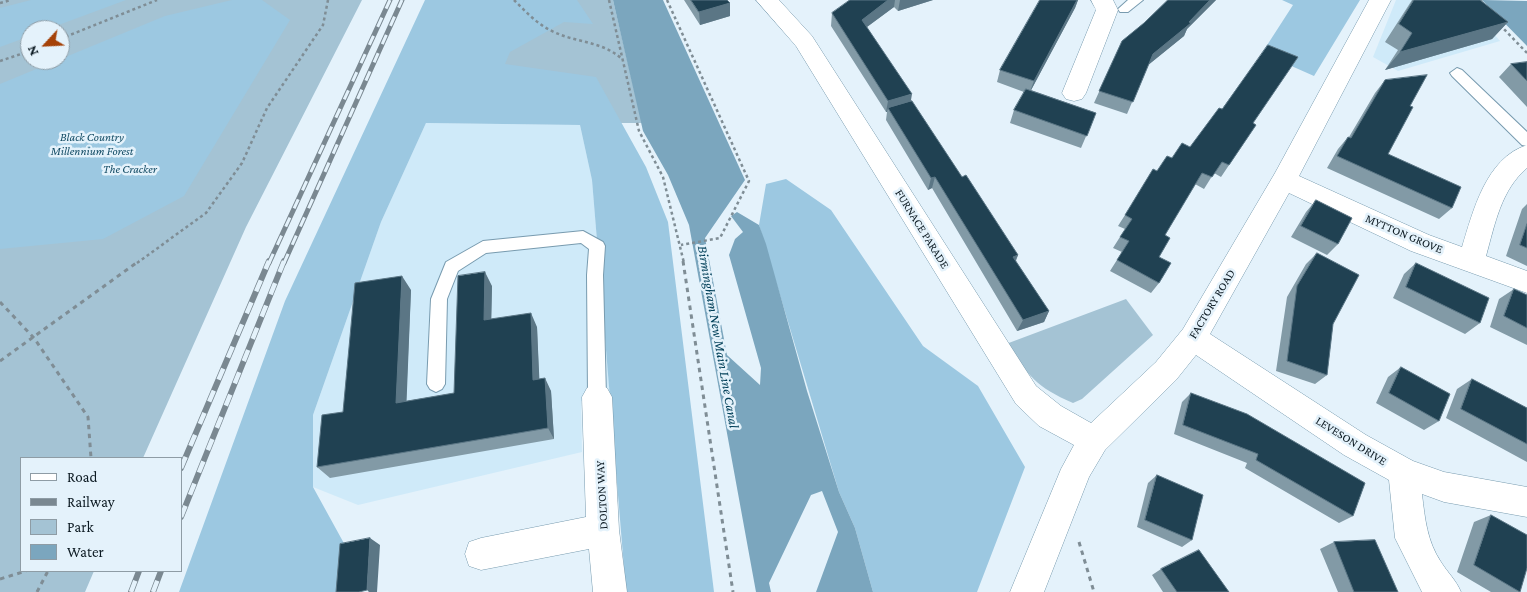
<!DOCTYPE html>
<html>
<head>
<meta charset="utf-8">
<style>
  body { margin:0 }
  #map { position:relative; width:1527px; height:592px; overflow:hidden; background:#e4f2fb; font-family:"Crimson Pro",serif }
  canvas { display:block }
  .legend { position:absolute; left:20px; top:457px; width:162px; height:115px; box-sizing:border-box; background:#e4f2fb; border:1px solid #8e9ca5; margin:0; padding:6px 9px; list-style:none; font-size:15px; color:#0d1b23 }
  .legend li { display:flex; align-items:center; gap:10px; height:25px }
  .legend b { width:25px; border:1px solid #8e9ca5 }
  .north { position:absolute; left:20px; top:20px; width:50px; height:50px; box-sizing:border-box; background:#e4f2fb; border:1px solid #8e9ca5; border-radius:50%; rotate:245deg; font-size:14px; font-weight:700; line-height:20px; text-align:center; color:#0d1b23 }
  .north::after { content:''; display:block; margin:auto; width:18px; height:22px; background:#a54208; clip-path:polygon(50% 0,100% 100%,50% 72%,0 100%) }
</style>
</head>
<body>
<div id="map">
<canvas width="1527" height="592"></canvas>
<ul class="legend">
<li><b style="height:6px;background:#fff"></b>Road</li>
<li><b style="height:6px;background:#7a8891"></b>Railway</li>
<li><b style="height:14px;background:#a4c3d4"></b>Park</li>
<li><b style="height:14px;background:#7ba6be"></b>Water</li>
</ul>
<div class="north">N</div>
</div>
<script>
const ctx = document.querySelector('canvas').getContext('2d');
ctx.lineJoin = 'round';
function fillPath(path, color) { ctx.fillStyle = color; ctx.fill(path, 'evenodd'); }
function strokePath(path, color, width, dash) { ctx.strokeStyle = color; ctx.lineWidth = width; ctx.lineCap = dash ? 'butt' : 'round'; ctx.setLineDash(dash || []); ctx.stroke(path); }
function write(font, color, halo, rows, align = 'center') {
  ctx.font = font + ' "Crimson Pro",serif'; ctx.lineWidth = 5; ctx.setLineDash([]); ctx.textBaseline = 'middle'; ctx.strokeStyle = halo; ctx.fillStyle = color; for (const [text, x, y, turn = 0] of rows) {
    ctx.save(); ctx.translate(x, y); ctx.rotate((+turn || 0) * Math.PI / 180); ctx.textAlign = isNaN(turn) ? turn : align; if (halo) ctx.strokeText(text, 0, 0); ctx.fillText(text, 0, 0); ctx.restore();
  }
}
fillPath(new Path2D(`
  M1396 0H1465L1500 41 1398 71 1373 57Z
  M426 123 580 125 592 180 610 394 581 401 582 452 358 505 313 487V415L381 222Z`), '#cfeaf9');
fillPath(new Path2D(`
  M0 0H362L246 227 143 458H21V571H94L85 592H0ZM30 30H60V60H30Z
  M444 0H613L642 123H426Z
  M1126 299 1153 335 1082 399 1073 403C1036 387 1029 376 1006 344Z`), '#a4c3d4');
fillPath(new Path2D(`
  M31 0H126L45 30H30V36L0 47V8Z
  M232 0H262L290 20 184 196 103 239 0 249V84L165 16Z
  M425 0H577L593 24 564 22 510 52 505 64 596 77 646 167 668 222 714 592H626L592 180 580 125 426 123 381 222 313 415V487L346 547 340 592H179L285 301Z
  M1282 0H1360L1314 76 1262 53 1293 5Z
  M786 179 831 210 923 346 978 386 1025 467 977 592H873L855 528 839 492 759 225 766 184Z`), '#9cc8e1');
fillPath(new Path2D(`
  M613 0H663L745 180 705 238 727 355 760 385 761 368 729 255 735 239 743 232 731 216 737 212 759 225 766 244 807 391 839 492 855 528 873 592H816L838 532 822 491 811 495 769 583 771 592H756L689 225 668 175 643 131Z
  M1482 0 1527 1V46Z`), '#7ba6be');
const service = new Path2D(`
  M1128 0H1143L1128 12H1120L1118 9Z
  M1457 68 1462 70 1527 132V146L1522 145 1452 76 1450 73Z
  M583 231 603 242 605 246 603 275 606 397 603 403 597 405 591 403 588 397 587 275 589 249 581 243 486 253 458 271 447 299 445 384 442 389 436 392 430 389 427 384 431 299 446 262 483 241Z`);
const minor = new Path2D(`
  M756 0H779L812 36 1036 386 1061 406 1091 423 1156 362 1183 329 1275 173 1369 0H1391L1299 176 1429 235 1462 247C1473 211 1486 158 1527 145V168C1501 190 1495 224 1486 256L1527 271V293L1411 251 1289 193 1210 334 1366 435 1413 461 1444 472 1527 487V517L1444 502 1422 494C1425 519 1427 541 1441 562 1448 573 1456 580 1461 592H1422L1395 538 1389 480 1344 455 1196 355 1176 380 1105 450 1089 477 1044 592H1010L1061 469 1074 445 1039 426 1016 404 796 46Z
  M1091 0H1113L1118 10 1086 93 1082 99 1074 101 1066 99 1062 93 1096 10Z
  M597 384 607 388 612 397 619 530 627 592H593L589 549 481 570 469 566 465 554 469 542 481 538 586 517 582 397 587 388Z`);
strokePath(service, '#789baf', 2);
strokePath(minor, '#789baf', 1);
strokePath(new Path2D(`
  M514 0C526 12 538 25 554 32 577 43 602 41 622 59
  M609 0 639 131 663 177 684 263
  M667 0 749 181 720 238 681 245
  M0 3 11 0
  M1500 25 1527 53
  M60 39 157 0
  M0 61 30 51
  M137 263 206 213 242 163 267 108 323 25 328 0`), '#7f8d95', 2.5, [3, 3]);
strokePath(new Path2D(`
  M683 261 733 592
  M0 302 34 338 88 417 91 458
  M0 361 139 261
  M1079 542 1094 592
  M0 579 26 571
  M37 592 48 571`), '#7f8d95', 3, [4.5, 4.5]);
fillPath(service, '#fff');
fillPath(minor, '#fff');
const railFar1 = new Path2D(`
  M269 263 390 0
  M284 263 402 0`);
const rail = new Path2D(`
  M181 468 269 261
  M181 517 284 261
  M131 592 139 571
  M153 592 161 571`);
strokePath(railFar1, '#7a8891', 5);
strokePath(rail, '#7a8891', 6);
strokePath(railFar1, '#e4f2fb', 3, [10]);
strokePath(rail, '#e4f2fb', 4.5, [12]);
fillPath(new Path2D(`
  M684 0H727L730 3V16L700 25Z
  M850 0H933L898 11 894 7 867 27 911 102 962 177 1018 255 1016 261 1049 311 1044 322 1017 331 932 188 928 190 886 120 887 112H886L831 26 832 13Z
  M1040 0H1078L1075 8 1031 90 1096 113 1081 148 1010 123 1014 110 1024 92 997 82 1000 70Z
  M1168 0H1216L1187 29 1184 36 1148 65 1127 114 1094 103 1122 41 1144 23Z
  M1412 0H1483L1482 1 1508 22 1492 39 1385 70 1398 50 1385 42Z
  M1527 62V107L1499 77 1511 64Z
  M1385 80 1410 106 1388 154 1452 208 1439 219 1327 168 1338 149 1348 137H1349L1375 93Z
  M1253 123 1256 125 1221 177 1214 173 1204 189 1195 184 1165 235 1159 257V283L1151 293 1110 271 1122 252 1113 248 1125 229 1118 226 1125 215 1157 171 1172 158 1190 147Z
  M1316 200 1338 244 1327 255 1291 237 1306 212Z
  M1527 204V266L1506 256 1522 209Z
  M1317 253 1333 324 1327 375 1315 384 1276 371 1287 297 1306 264Z
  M1416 263 1480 323 1465 334 1393 298 1404 274Z
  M492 286 491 319 537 327 539 379 551 391 554 439 330 478 317 467 343 412 411 290 406 401 454 393Z
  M1514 289 1527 295V345L1490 327 1499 299Z
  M1401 367 1439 421 1424 430 1376 403 1388 377Z
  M1472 379 1527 408V462L1446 418 1457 389Z
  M1191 393 1353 516 1339 523 1245 468 1247 463 1174 434 1182 402Z
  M1157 475 1192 540 1182 547 1137 527 1148 483Z
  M1491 515 1520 592H1491L1457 572 1474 522Z
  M1334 542 1398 592H1338L1320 549Z
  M1161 569 1229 592H1163L1152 575Z`), '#829aa6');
fillPath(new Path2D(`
  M888 0H895L894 7 860 32 862 20Z
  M900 0H933L898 11Z
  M1077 0H1078L1075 8 1029 94 1034 81Z
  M1210 0H1216L1187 29 1184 36 1147 66 1153 54 1189 22Z
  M730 3V16L700 25 699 12Z
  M1508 22 1492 39 1385 70 1400 52Z
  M912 94 910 106 888 108 887 112H886L888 101Z
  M935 177 932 188 928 190 931 178Z
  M1018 255 1013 266V257Z
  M485 272 492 286 491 334 484 320Z
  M402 276 411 290 406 415 396 403Z
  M1049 311 1044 322 1017 331 1023 320Z
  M531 313 537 327 540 393 533 380Z
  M545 378 551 391 554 439 548 428Z
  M370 538 380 545 377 592H369L367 590Z`), '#5b7685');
const building = new Path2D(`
  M691 0H727L730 3 699 12Z
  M850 0H888L862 20 912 94 888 101 832 13Z
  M1040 0H1077L1034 81 1000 70Z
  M1168 0H1210L1189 22 1191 23 1153 54 1133 102 1099 91 1122 41 1144 23Z
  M1414 0H1480L1508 22 1400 52 1412 33 1399 24Z
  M1268 45 1298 57 1253 123 1256 125 1229 165 1222 162 1212 177 1202 173 1165 235 1170 238 1159 257 1171 263 1159 283 1117 260 1129 241 1120 237 1132 219 1125 215 1153 169 1157 171 1167 156 1172 158 1182 143 1190 147 1219 108 1222 109Z
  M1527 62V81L1511 64Z
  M1427 75 1410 106 1413 107 1388 154 1461 187 1452 208 1337 156 1348 137 1351 138 1385 80Z
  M1026 89 1096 113 1087 136 1014 110Z
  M912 101 962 177 966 175 1018 255 1013 257 1049 311 1023 320 935 177 931 178 888 108Z
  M1316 200 1352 218 1338 244 1301 226Z
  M1527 224V248L1520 245Z
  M1317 253 1359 275 1333 324 1327 375 1287 361 1297 286Z
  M1416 263 1489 298 1480 323 1406 287Z
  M485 272 484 320 531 313 533 380 545 378 548 428 317 467 322 415 343 412 355 283 402 276 396 403 454 393 458 276Z
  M1514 289 1527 295V328L1504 316Z
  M1401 367 1450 394 1439 421 1389 393Z
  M1472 379 1527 408V444L1461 409Z
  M1191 393 1247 414 1365 483 1353 516 1256 460 1258 454 1183 425Z
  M1157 475 1203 495 1192 540 1145 520Z
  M1491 515 1527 535V568L1520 592 1474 565Z
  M370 538 367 590 359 592H336L340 544Z
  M1375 540 1398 592H1354L1334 542Z
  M1199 550 1229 592H1177L1161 569Z`);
fillPath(building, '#204152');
strokePath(building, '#5b7685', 1);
write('italic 12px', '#124b64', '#e4f2fb', [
  ["Black Country",92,137],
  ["Millennium Forest",92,151],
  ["The Cracker",130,169]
]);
write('12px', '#0d1b23', '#e4f2fb', [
  ["FURNACE PARADE",922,229,58],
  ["MYTTON GROVE",1404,234,23],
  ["FACTORY ROAD",1212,304,-59],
  ["LEVESON DRIVE",1351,441,32],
  ["DOLTON WAY",602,495,-93]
]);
write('italic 14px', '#024059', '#e4f2fb', [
  ["Birmingham New Main Line Canal",718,337,80]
]);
</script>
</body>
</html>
